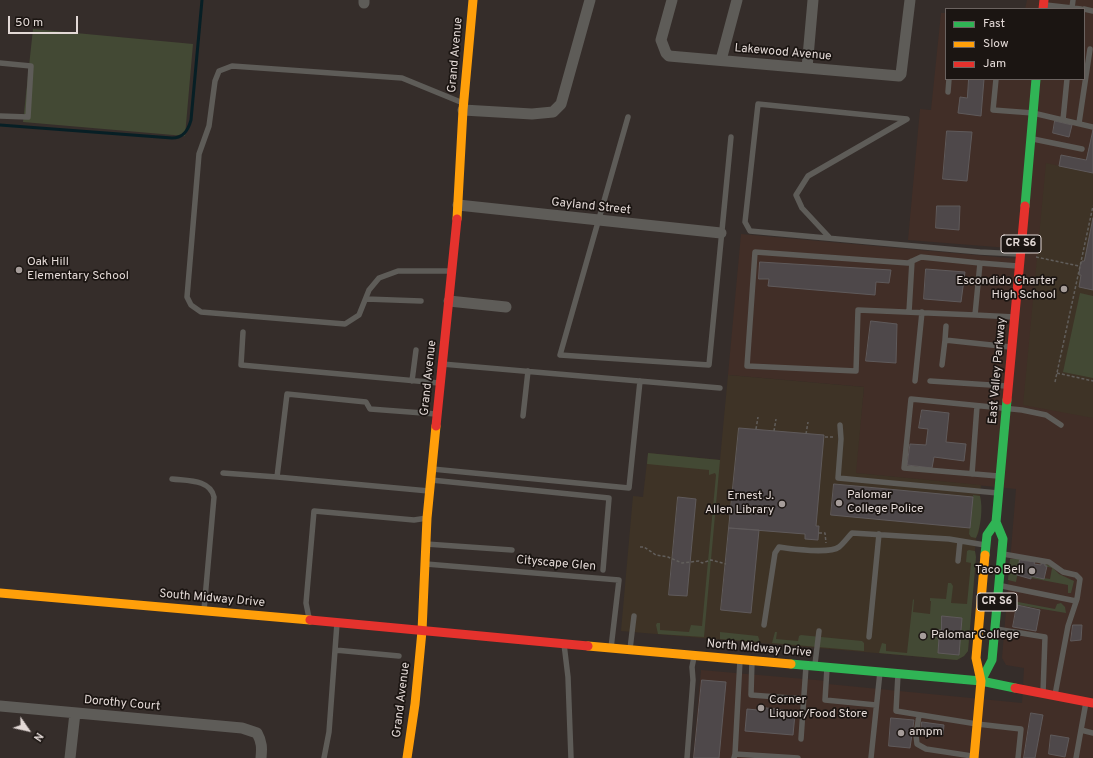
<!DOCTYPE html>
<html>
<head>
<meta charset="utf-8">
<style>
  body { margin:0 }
  #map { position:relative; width:1093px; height:758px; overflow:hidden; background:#352d2a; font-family:Overpass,sans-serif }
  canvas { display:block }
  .legend { position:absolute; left:945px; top:8px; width:140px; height:72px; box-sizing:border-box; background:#1b1512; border:1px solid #6b6360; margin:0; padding:5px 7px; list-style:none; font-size:12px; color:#e3d9d6 }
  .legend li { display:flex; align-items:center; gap:8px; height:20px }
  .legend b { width:20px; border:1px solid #6b6360 }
  .north { position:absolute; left:8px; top:710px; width:40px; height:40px; -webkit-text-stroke:3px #1b1512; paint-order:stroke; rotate:124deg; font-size:11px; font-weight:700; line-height:16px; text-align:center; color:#e3d9d6 }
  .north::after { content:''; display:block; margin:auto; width:14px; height:18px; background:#e3d9d6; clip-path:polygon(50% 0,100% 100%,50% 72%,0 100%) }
  .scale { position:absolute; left:8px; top:16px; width:70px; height:18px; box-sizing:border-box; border:2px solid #e3d9d6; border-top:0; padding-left:5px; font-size:12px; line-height:14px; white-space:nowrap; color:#e3d9d6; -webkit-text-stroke:3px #1b1512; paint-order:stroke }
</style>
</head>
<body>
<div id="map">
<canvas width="1093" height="758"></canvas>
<ul class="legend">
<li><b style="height:5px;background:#30b455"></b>Fast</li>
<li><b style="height:5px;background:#ff9f0a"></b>Slow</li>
<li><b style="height:5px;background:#e5322d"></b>Jam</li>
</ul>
<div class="north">N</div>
<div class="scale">50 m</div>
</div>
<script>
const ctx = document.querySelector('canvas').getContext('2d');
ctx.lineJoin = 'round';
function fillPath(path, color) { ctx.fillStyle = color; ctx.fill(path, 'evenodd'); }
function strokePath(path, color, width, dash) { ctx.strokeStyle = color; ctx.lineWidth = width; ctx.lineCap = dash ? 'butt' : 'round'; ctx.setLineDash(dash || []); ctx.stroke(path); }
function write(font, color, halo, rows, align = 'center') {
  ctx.font = font + ' Overpass,sans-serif'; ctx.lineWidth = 3.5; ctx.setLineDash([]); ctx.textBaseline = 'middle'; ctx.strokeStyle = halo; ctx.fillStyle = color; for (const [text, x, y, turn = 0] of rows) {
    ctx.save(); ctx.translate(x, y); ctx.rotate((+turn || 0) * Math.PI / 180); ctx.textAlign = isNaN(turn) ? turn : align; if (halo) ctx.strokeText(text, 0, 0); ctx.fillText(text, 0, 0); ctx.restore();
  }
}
fillPath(new Path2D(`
  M1027 0H1093V758H693L701 670 828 681V684L1022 703 1024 668 1006 665 1002 658 1016 489 855 473 864 387 728 375 741 234 1020 259 1021 249 908 240 920 109 931 110 941 13H946V79H1084V9H1025Z`), '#412e27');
fillPath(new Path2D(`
  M1046 163 1093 173V418L1023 405Z
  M728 375 864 387 856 473 981 485 980 496 981 502 979 532 976 538 975 551 976 557 968 651 964 656 957 660 621 631 633 496 643 497 648 453 720 460Z`), '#3e3326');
fillPath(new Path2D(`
  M33 29 193 44 185 136 23 122Z
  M1080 293 1093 296V378L1063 372Z
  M648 453 720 460 704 637 658 634 656 625 657 623H660V630L689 632 691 625 702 626 716 475 715 473 709 475V470L647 464Z
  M973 495 980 496C983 507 981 527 976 538L971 537 969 534Z
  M969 550 975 551 976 557 968 651 964 656 957 660 879 653 882 643 886 644V651L907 653 913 599 914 600 913 612 930 614 931 601H930V598L946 599 948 583H951L953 586 951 603 967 604 971 563 966 562 967 551ZM942 616 962 618 959 654 938 653 939 638 937 637 938 630H941Z
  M1018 558 1028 560V561L1020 560 1016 582 1008 580 1010 559Z
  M1045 564 1051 566 1059 574 1074 581 1071 593H1068V585L1031 578V576L1050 579 1052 568 1045 566Z
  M1011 595H1014L1013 601 1055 609 1057 604 1061 603 1065 607 1066 613 1007 603V596Z
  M720 632 758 636 760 642 720 639Z
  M775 632H777L776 639 798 641 799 636 801 635 862 641 864 643V651L772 643Z`), '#434934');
strokePath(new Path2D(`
  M0 125 172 138C183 138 188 131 191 120L202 0`), '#071f25', 3);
const building = new Path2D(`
  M969 79H984L981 116 958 113 960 97 967 98Z
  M1055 121 1072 125 1069 137 1053 133Z
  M1093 130V173L1059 166 1061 155 1086 160Z
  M947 131 972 132 967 181 943 179Z
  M937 206H960L959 230 936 228Z
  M1093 218V290L1079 287 1081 275H1079L1080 266 1082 261H1084Z
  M760 262 891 270 889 283 876 282 875 295 768 286 769 279H759Z
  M926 269 965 272 961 302 924 299Z
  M871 321 897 324 896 363 866 361Z
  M922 410 949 413 946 442 966 444 964 461 934 457 932 468 907 465 910 444 926 445 928 429 919 428Z
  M739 428 824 435 816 526H819L818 540 805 539V534L729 528Z
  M834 484 973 497 970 528 831 515Z
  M678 497 696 499 687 596 669 595Z
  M729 528 759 530 751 613 721 610Z
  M1020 560 1035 562 1034 564 1041 565V563L1045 564V566H1047L1044 579 1031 576V579L1017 575Z
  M1017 605 1040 610 1036 631 1013 627Z
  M942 616 962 618 959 655 938 653 939 638H937L938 630H941Z
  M1073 625H1082L1081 640 1071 641Z
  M702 680 726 682 719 758H694Z
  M758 707 784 710 783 713 795 714 793 735 745 731 747 709 758 710Z
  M1031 713 1043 715 1035 758H1024Z
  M891 718 914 720 910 748 889 746Z
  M922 722 944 725 943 735 921 732Z
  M1051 735 1069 738 1065 757 1049 754Z`);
fillPath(building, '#4e484a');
strokePath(building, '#5f5a5b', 1);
strokePath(new Path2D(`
  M1036 257 1079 266
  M1057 373 1093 381
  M1055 382 1093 206
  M756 429 758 417
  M774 431 776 419
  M806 434 808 422
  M825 437H833
  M819 533H825L826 543
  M640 547H644L656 555 668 557 682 563 699 561 702 563 711 560 726 564`), '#615e5b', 1.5, [3, 2]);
strokePath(new Path2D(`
  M1046 5 1081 9
  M1072 8 1073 0
  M1084 9 1093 11
  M0 63 31 66 28 117 0 116
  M996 79 993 110 1033 113 1093 127
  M948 92 949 79
  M628 117 560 355 709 365 731 137
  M1063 120 1067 79
  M1079 123 1090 49
  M1033 139 1082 149
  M829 237 802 208 796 195 808 176 907 119 758 104 745 222 750 231 980 252 1018 254
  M450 271H398L379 278 369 290 359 315 345 324 201 312 191 305 187 297 199 154 209 126 215 81 219 71 232 66 402 78 463 103
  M366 299 421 301
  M909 312 912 261
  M975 315 858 310 856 371 747 366 755 252 908 263 921 257 980 263
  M1014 317 975 315 980 263 1017 266
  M946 326 945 340 1010 347
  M243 332 241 365 439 383
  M442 364 720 388
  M942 365 945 340
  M412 381 416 350
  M915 381 922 312
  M930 381 1006 386
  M523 416 528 371
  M840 425 841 439 838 478 998 493
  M432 469 629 488 640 381
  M223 473 277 477
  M972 474 977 406
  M998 476 904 468 911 399 1022 410 1046 415 1061 425
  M172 479C187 481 210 479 214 497L204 610
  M431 480 609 498 603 570
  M429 491 277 477 287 394 366 402 370 409 436 414
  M426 544 512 550
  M1003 554 1049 562 1063 572 1076 575 1080 579 1077 599 1068 626 1055 695
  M958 561 960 541
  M426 564 619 580 611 648
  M1002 586 1076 601
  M309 618 306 603 314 511 414 520 427 518
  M764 625 775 553 779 547C792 549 830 554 839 547 844 543 848 537 852 533L949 539 985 545
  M996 629 1045 637 1043 693
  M869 637 879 534
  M564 644 568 677 571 758
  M630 649 634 616
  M335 650 399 656
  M752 660 751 695 804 699
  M815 664 819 631
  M827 668 825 700 876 705
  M898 674 896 711 977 724 1021 729 1018 758
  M919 715 916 735 917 744 926 749 972 756
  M1081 730 1093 733
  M801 739 806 666
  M735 754 740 660
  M324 758 329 732 337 623
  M687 758 693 680 692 667 694 657
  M734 758 735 754 798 758
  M871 758 880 672
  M1076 758 1086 702`), '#5e5c58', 5.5);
strokePath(new Path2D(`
  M672 0 661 40 666 53 669 56 899 76 901 74 910 0
  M364 3V0
  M721 60 737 0
  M807 68 813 0
  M463 110 532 114 553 112 561 104 590 0
  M458 205 721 233
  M449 301 506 307
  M0 706 242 728 257 733C262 742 262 748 261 758
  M70 758 75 713`), '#5e5c58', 11);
strokePath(new Path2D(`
  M1025 206 1036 79
  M985 555 987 535 996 522 1007 400
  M791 664 981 681 1015 688
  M981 681 992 660 1003 539 996 522`), '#30b455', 9);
strokePath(new Path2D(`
  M457 219 463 110 473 0
  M0 593 310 620
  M588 646 791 664
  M407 758 415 704 422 631 427 518 436 426
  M974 758 981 681 976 658 985 555`), '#ff9f0a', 9);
strokePath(new Path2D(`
  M1043 9 1044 0
  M1007 400 1025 206
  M436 426 457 219
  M310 620 588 646
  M1015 688 1093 703`), '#e5322d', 9);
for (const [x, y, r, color] of [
  [19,270,4,"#a69d9a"],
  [1064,289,4,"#a69d9a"],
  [839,503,4,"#a69d9a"],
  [782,504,4,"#a69d9a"],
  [1032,571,4,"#a69d9a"],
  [923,636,4,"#a69d9a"],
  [761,708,4,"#a69d9a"],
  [901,733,4,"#a69d9a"]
]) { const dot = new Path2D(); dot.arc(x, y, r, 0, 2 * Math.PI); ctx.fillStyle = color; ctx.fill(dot); strokePath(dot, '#1b1512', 1.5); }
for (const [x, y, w] of [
  [1021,244,40],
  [997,602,40]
]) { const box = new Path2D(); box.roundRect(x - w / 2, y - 9, w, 18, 3); ctx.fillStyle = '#1b1512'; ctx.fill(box); strokePath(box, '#e3d9d6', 1); }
write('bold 11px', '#e3d9d6', null, [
  ["CR S6",1021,244],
  ["CR S6",997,602]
]);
write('12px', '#e3d9d6', '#1b1512', [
  ["Lakewood Avenue",783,53,5],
  ["Grand Avenue",456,55,-85],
  ["Gayland Street",591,207,6],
  ["East Valley Parkway",998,371,-85],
  ["Grand Avenue",429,378,-84],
  ["Cityscape Glen",556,564,5],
  ["South Midway Drive",212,599,5],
  ["North Midway Drive",759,649,5],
  ["Grand Avenue",402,700,-83],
  ["Dorothy Court",122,704,5]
]);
write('12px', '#e3d9d6', '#1b1512', [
  ["Oak Hill",27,263],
  ["Elementary School",27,277],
  ["Escondido Charter",1056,282,"right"],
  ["High School",1056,296,"right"],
  ["Palomar",847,496],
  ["College Police",847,510],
  ["Ernest J.",774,497,"right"],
  ["Allen Library",774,511,"right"],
  ["Taco Bell",1024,571,"right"],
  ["Palomar College",931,636],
  ["Corner",769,701],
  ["Liquor/Food Store",769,715],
  ["ampm",909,733]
], 'left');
</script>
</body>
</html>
